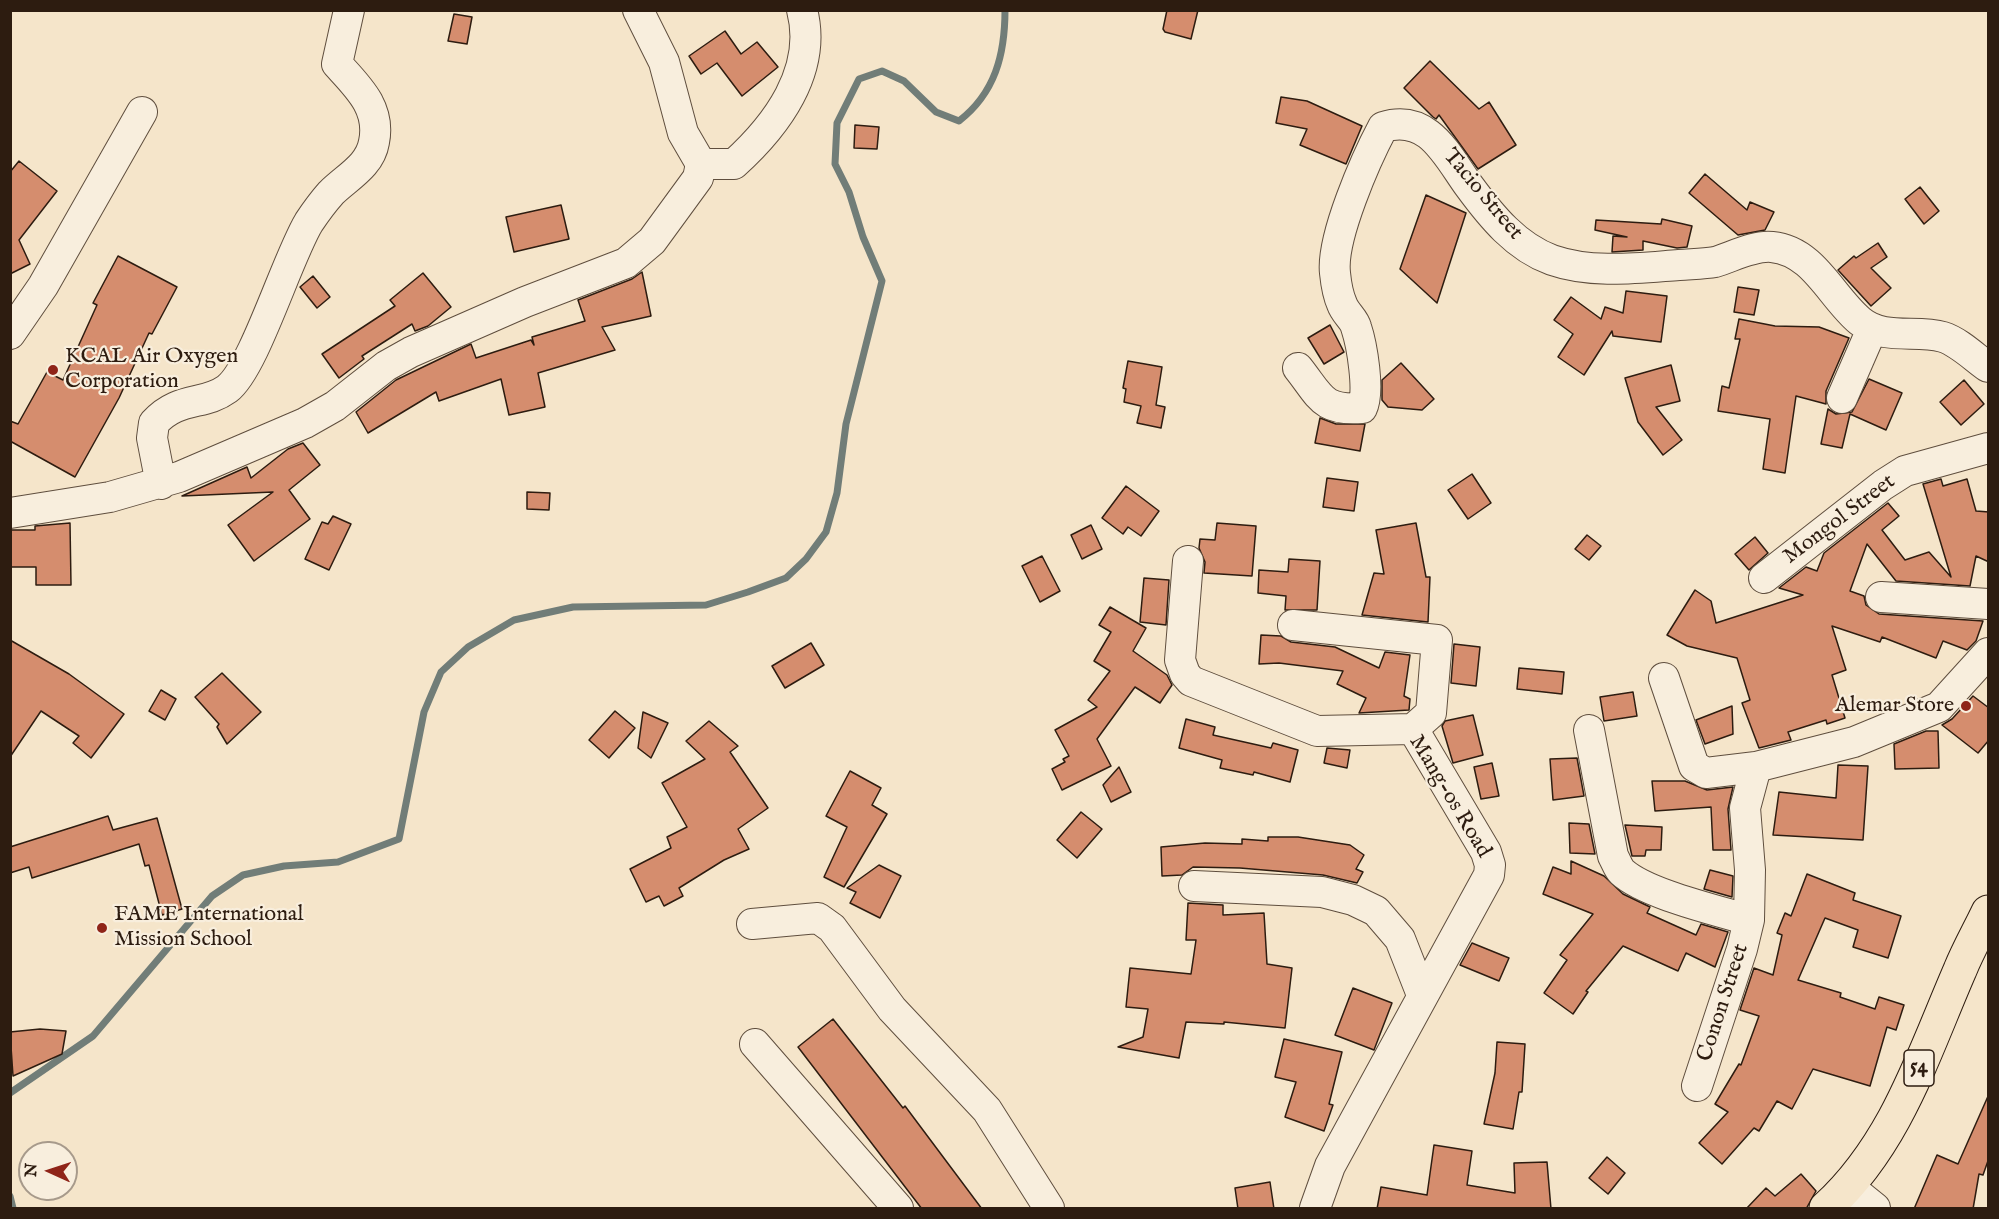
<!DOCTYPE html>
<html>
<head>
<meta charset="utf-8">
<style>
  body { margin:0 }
  #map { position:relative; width:1999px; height:1219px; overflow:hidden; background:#f5e5ca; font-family:"IM FELL English",serif }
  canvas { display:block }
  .frame { position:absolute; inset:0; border:12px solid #2d1c10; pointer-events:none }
  .north { position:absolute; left:18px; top:1141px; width:60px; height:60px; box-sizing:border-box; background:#f8eedd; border:2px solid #a79a8b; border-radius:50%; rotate:273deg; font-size:16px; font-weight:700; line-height:24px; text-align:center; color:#2d1c10 }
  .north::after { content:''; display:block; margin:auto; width:21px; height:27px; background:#8f2418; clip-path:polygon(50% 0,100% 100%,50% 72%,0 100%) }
</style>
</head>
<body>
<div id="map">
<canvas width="1999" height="1219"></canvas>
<div class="frame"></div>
<div class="north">N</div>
</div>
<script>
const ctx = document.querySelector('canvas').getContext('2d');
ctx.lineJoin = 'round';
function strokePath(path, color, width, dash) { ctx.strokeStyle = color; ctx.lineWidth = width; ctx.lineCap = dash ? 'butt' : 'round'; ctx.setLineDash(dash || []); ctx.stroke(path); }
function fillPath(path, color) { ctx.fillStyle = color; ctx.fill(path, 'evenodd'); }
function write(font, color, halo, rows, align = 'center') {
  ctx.font = font + ' "IM FELL English",serif'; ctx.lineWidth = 4.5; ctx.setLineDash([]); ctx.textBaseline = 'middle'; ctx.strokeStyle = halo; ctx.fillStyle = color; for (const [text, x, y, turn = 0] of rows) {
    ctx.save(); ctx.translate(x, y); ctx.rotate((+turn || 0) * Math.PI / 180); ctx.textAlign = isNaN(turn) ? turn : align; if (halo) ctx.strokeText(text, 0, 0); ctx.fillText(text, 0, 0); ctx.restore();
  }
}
strokePath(new Path2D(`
  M10 1093 93 1036 212 896 243 875 284 866 338 862 399 839 424 712 441 672 468 647 514 620 573 607 706 605 748 592 786 578 806 559 826 532 837 493 846 424 882 281 863 237 849 192 835 164 837 123 859 79 882 71 904 81 936 112 959 121C995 93 1005 55 1005 10
  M10 1196 13 1208`), '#717d78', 7);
const building = new Path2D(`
  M1167 10H1198L1191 39 1165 32 1163 29Z
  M454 14 472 17 467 44 448 41Z
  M725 31 741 54 757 42 778 67 742 96 717 63 701 74 689 56Z
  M1430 61 1479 109 1489 102 1516 145 1478 169 1439 115 1436 119 1433 117 1404 88Z
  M1281 97 1307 101 1362 126 1346 164 1300 145 1307 129 1276 123Z
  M855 125 879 127 877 149 854 148Z
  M19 161 57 191 19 240 30 264 10 274V172Z
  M1705 174 1747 210 1750 202 1774 212 1765 230 1738 235 1689 193Z
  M1920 187 1939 211 1924 224 1905 199Z
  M1426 195 1466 213 1437 303 1400 269Z
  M561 205 569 239 514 252 506 217Z
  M1662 219 1692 226 1687 247 1677 248 1643 241V250L1612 252 1613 236 1627 237 1595 230 1596 220 1661 224Z
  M1878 243 1887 257 1871 268 1891 288 1871 306 1838 270 1854 256 1856 258Z
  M118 256 177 287 152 334 149 333 119 398 75 477 10 441V421L18 424 47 372 63 380 97 305 93 303Z
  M642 272 651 316 602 327 615 350 538 373 545 407 509 415 501 379 439 401 436 392 368 433 356 412 396 380 471 344 476 358 531 340 534 345 532 337 585 321 578 300 632 279Z
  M423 273 451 307 428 326 415 331 412 324 362 356 364 359 339 378 322 354 395 306 390 300Z
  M313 276 330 297 317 308 300 287Z
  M1738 287 1759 290 1754 315 1734 312Z
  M1626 291 1667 296 1661 342 1613 336 1612 331 1584 375 1558 357 1573 334 1554 320 1571 297 1601 319 1605 307 1623 313Z
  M1739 319 1775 326 1819 327 1849 338 1826 391V404L1796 396 1785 473 1763 469 1770 419 1718 411 1722 386 1729 388 1740 339H1735Z
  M1330 325 1344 352 1324 364 1308 338Z
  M1128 361 1162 367 1156 405 1165 407 1161 428 1137 423 1141 406 1124 402 1126 389 1123 388Z
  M1401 363 1434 399 1422 410 1388 407 1382 400V380Z
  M1671 365 1680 401 1656 407 1682 440 1663 455 1638 422 1625 378Z
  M1869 379 1902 393 1886 430 1850 414 1842 448 1821 444 1828 409 1836 414 1852 412Z
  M1964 380 1984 404 1961 425 1940 402Z
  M1320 418 1336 424H1365L1360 451 1315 443Z
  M303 443 320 465 289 490 310 519 254 561 228 525 273 492 182 496 247 467 251 478 288 449Z
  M1472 474 1491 503 1468 519 1448 490Z
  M1327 478 1358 482 1354 511 1323 507Z
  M1941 479 1943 486 1967 479 1976 511 1989 512V562L1976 556 1970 586 1896 581 1867 544 1850 591 1864 596 1866 605 1879 614 1983 621 1976 641 1967 650 1943 641 1936 658 1882 637 1880 642 1832 626 1846 670 1832 675 1845 718 1827 724 1826 720 1788 732 1791 740 1759 748 1742 703 1750 700 1737 658 1687 646 1667 635 1695 590 1711 601 1716 623 1803 595 1779 588 1806 567 1817 571 1824 553 1888 503 1899 516 1882 530 1905 560 1929 552 1951 577 1923 484Z
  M1126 486 1159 511 1141 536 1128 527 1123 534 1102 518Z
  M527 492 550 493 549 510 527 509Z
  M333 516 351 524 329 570 305 559 322 522 328 524Z
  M70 523 71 585H36V567H10V530H35V526Z
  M1217 523 1256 526 1252 576 1204 573 1205 562 1199 548 1200 539 1215 540Z
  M1416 523 1426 577H1430L1428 622 1362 615 1374 573 1384 574 1376 530Z
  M1091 525 1102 549 1082 559 1071 535Z
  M1587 535 1601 546 1589 560 1575 549Z
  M1755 537 1768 553 1749 570 1735 554Z
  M1042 556 1060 591 1040 602 1022 566Z
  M1289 559 1320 561 1317 610H1285L1286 596 1258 593 1259 570 1288 572Z
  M1144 578 1169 580 1166 625 1140 622Z
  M1110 607 1146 628 1133 651 1167 675 1172 685 1160 703 1135 687 1097 739 1111 766 1062 790 1052 769 1065 762 1063 759 1069 756 1055 730 1097 707 1088 700 1110 671 1094 661 1111 632 1099 625Z
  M1261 635 1281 636 1291 642 1335 647 1379 668 1385 652 1410 655 1404 696 1410 699 1409 710 1359 713 1366 698 1337 684 1343 671 1279 663 1259 664Z
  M10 640 69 674 124 714 91 758 73 743 79 736 41 711 10 757Z
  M811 643 824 665 785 688 772 666Z
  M1454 644 1480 647 1476 686 1451 683Z
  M1519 668 1564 672 1562 694 1517 689Z
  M222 673 261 712 227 744 217 727 219 724 195 697Z
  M161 690 176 699 165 720 149 711Z
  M1633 692 1637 716 1604 721 1600 697Z
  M1973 696 1989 708V740L1978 753 1942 725 1952 719Z
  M1732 706 1733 734 1705 744 1696 720Z
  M615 711 635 728 609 758 589 740Z
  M643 712 668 723 651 758 638 748Z
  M1473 715 1483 755 1453 763 1442 726 1445 721Z
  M1186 719 1215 727 1213 735 1271 748 1273 743 1298 750 1290 782 1254 772 1253 775 1220 768 1222 760 1179 748Z
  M709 721 738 746 730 752 768 808 738 829 749 849 724 860 679 888 683 896 664 906 659 896 646 902 630 869 671 848 667 837 687 827 662 783 705 759 686 741Z
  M1926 731H1938L1939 768 1895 769 1894 744Z
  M1327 748 1350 750 1347 768 1324 763Z
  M1577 758 1584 796 1553 800 1550 759Z
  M1492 763 1499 796 1481 799 1474 767Z
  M1838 765 1868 766 1863 840 1773 835 1779 792 1836 798Z
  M1119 767 1131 792 1111 802 1103 785Z
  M850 771 881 788 872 805 887 814 844 887 824 877 847 827 826 816Z
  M1652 781H1685L1707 790 1733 787 1728 809 1731 850H1713L1711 807 1655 811Z
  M1081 812 1102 829 1077 858 1057 840Z
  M108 816 113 830 157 818 182 909 162 915 149 865 145 866 139 844 32 878 29 867 10 873V847Z
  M1569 823 1589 824 1595 854 1570 853Z
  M1625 825 1662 827 1661 850H1646L1645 856H1632Z
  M1268 837H1298L1350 845 1364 855 1356 869 1363 872 1357 883 1323 875 1240 868 1193 867 1182 875 1162 876 1161 847 1205 843 1242 844V839L1268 841Z
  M1571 861 1604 876 1623 894 1650 907 1647 913 1696 935 1701 924 1728 932 1715 967 1686 953 1678 971 1623 946 1586 991 1588 992 1573 1014 1544 993 1567 960 1560 955 1593 914 1543 894 1553 867 1571 874Z
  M879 865 901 876 880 918 850 903 856 892 847 888Z
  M1710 870 1733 876 1732 897 1704 889Z
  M1807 874 1855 893 1853 900 1901 916 1888 958 1853 947 1858 930 1825 918 1798 980 1841 993 1840 997 1875 1009 1879 997 1904 1005 1896 1030 1887 1027 1870 1086 1813 1069 1792 1109 1777 1101 1759 1131 1754 1128 1722 1164 1699 1143 1728 1112 1715 1104 1739 1064 1741 1065 1759 1016 1740 1010 1754 968 1773 975 1782 935 1777 933 1785 913 1791 916Z
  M1188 903 1223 905V915L1264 913 1267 964 1292 968 1285 1028 1224 1022V1024L1186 1022 1179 1058 1118 1047 1143 1037 1148 1009 1126 1007 1130 968 1191 974 1196 940H1186Z
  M1472 943 1509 958 1499 981 1460 965Z
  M1353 988 1392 1003 1374 1050 1335 1035Z
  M833 1019 903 1108 905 1106 982 1209H922L798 1047Z
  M40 1029 66 1031 62 1054 13 1076 10 1032Z
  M1284 1039 1342 1052 1329 1104 1333 1105 1324 1131 1285 1117 1296 1082 1275 1077Z
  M1497 1042 1525 1044 1522 1092H1519L1513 1129 1484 1124 1495 1073Z
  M1989 1094V1158L1983 1175 1979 1174 1973 1209H1914L1937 1155 1958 1164Z
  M1434 1145 1472 1151 1467 1185 1515 1193 1514 1163 1547 1162 1551 1209H1377L1381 1187 1427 1195Z
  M1607 1157 1625 1173 1608 1194 1589 1178Z
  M1801 1174 1816 1191 1806 1209H1746L1766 1188 1775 1196Z
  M1270 1182 1274 1209H1238L1235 1188Z`);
fillPath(building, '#d58d6e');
strokePath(building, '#2d1c10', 1.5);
const minor = new Path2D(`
  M701 164H734C776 126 818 71 802 10
  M10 334 43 286 142 112
  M1298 368C1321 397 1322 411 1362 408 1370 392 1362 345 1356 327 1354 319 1345 313 1342 304 1338 295 1336 283 1335 273 1331 238 1366 159 1383 127 1429 113 1447 156 1469 186 1491 216 1516 247 1552 260 1592 274 1638 268 1679 265 1691 264 1704 264 1715 262 1732 257 1754 245 1772 247 1814 251 1831 297 1860 321 1884 341 1916 329 1943 337 1959 342 1975 358 1988 367
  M1842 398 1872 329
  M161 484 152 438 154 423C178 396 204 406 227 389 254 369 287 258 309 222 315 213 323 202 331 193 347 177 370 166 374 142 381 108 358 87 337 64L349 10
  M10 513 110 497 179 477 305 423 335 406 386 366 411 352 525 302 626 263 652 241 698 178 701 164 683 133 664 62 638 10
  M1188 561 1180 660 1185 674 1191 681 1317 731 1413 729 1486 852 1490 865 1489 875 1330 1166 1315 1208
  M1764 578 1883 485 1905 471 1988 448
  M1881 597 1988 604
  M1293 625 1437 640 1431 713 1413 729
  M1664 678 1694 766 1706 773 1756 767
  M1589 730 1613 856C1616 861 1618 868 1622 872 1646 894 1716 910 1749 920
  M1194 886 1322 892 1353 900 1376 911 1400 939 1422 995
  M752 924 818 918 832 928 892 1009 987 1110 1049 1208
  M755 1044 898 1208
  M1697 1086 1742 949 1749 920 1750 870 1745 808 1756 767 1854 742 1939 707 1988 653
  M1849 1187 1875 1208`);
const highway = new Path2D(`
  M1826 1208C1896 1144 1923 1055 1960 970 1968 950 1979 931 1988 912`);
strokePath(minor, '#5f4e3e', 32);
strokePath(highway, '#2d1c10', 35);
strokePath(minor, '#f8eedd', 30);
strokePath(highway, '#f5e5ca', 33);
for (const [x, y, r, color] of [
  [53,370,6,"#8f2418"],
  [1966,706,6,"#8f2418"],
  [102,928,6,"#8f2418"]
]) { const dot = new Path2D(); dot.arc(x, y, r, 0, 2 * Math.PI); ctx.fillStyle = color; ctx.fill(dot); strokePath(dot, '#f8eedd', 2); }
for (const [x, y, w] of [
  [1919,1068,30]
]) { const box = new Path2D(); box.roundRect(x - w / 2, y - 18, w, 36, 4.5); ctx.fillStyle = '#f8eedd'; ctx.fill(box); strokePath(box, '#2d1c10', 1.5); }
write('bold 21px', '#2d1c10', null, [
  ["54",1919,1068]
]);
write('22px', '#2d1c10', '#f8eedd', [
  ["Tacio Street",1482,195,50],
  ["Mongol Street",1840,520,-37],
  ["Mang-os Road",1449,797,59],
  ["Conon Street",1724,1003,-72]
]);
write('22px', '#2d1c10', '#f8eedd', [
  ["KCAL Air Oxygen",65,357],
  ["Corporation",65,382],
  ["Alemar Store",1954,706,"right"],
  ["FAME International",114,915],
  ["Mission School",114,940]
], 'left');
</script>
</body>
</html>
